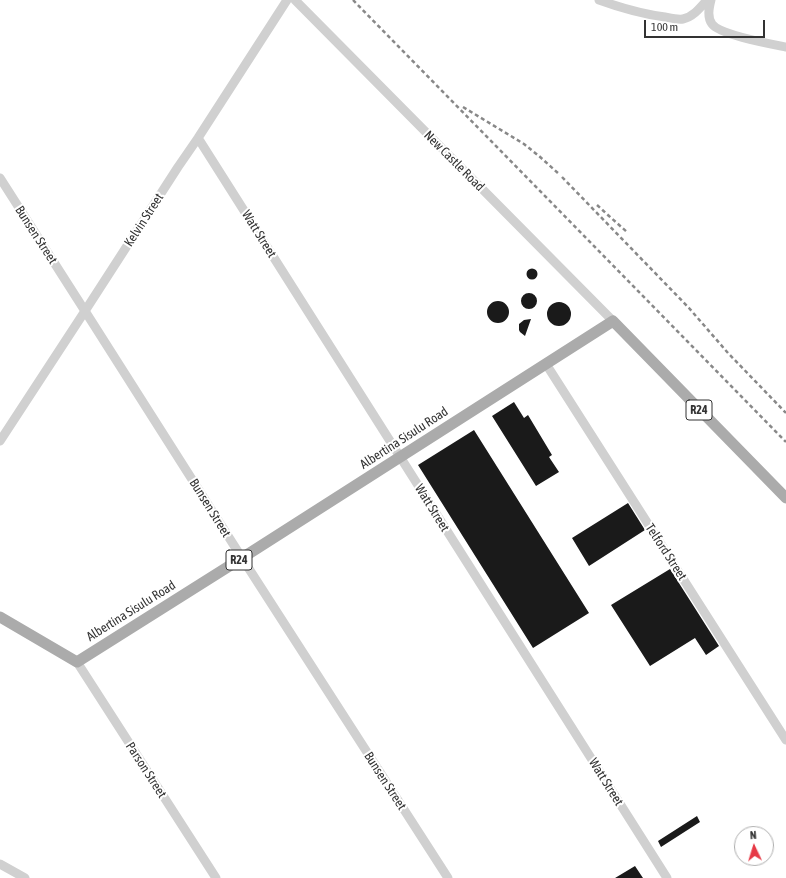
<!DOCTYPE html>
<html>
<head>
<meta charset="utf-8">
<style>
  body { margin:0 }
  #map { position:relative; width:786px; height:878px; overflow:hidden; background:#fff; font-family:"Asap Condensed",sans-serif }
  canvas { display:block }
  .north { position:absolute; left:734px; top:826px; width:40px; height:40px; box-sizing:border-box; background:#fff; border:1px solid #adadad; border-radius:50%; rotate:356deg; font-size:11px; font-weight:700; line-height:16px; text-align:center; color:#333 }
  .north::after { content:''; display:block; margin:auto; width:14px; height:18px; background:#e63946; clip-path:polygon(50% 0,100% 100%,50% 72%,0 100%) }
  .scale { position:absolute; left:644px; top:20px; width:121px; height:18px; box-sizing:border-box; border:2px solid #333; border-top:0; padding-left:5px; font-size:12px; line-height:14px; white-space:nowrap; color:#333; -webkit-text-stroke:3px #fff; paint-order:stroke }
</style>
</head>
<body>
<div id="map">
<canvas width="786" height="878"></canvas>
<div class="north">N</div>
<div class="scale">100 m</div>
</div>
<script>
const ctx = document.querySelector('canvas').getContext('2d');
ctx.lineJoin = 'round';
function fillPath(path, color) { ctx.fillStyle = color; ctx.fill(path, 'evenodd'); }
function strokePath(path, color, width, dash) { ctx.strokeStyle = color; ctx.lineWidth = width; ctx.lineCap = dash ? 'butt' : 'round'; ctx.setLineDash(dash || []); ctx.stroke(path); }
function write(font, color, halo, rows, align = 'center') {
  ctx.font = font + ' "Asap Condensed",sans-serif'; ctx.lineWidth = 4; ctx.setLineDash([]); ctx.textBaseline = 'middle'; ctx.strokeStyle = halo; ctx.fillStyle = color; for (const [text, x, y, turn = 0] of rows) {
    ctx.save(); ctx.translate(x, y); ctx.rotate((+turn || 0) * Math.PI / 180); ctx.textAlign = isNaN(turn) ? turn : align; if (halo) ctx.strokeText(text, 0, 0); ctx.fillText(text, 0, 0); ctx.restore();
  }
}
fillPath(new Path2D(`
  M526.5 274a5.5 5.5 0 1 1 11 0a5.5 5.5 0 1 1-11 0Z
  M521 301a8 8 0 1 1 16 0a8 8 0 1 1-16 0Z
  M487 312a11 11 0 1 1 22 0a11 11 0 1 1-22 0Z
  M547 314a12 12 0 1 1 24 0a12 12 0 1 1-24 0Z
  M531 319 525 336 520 332 519 330V324L524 320Z
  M514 402 524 418 528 415 552 455 549 457 559 472 536 486 492 416Z
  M474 430 589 613 533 648 418 465Z
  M628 503 645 530 589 566 572 538Z
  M670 569 719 646 706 655 695 638 650 666 611 605Z
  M697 816 700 822 661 847 658 841Z
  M635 866 643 878H615Z`), '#1a1a1a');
strokePath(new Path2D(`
  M295 0 613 321
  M599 0C621 8 642 14 665 17 670 18 678 20 683 19 693 17 700 8 707 0
  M711 0C709 8 707 17 712 24 720 35 771 44 786 47
  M198 138 667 878
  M0 178 85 311 242 558 448 878
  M546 364 786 740
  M0 441 85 311 178 167 198 138 287 0
  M77 662 216 878
  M0 864 25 878`), '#d0d0d0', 9);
strokePath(new Path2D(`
  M0 617 77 662 242 558 613 321 786 498`), '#ababab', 11);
strokePath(new Path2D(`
  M353 0 786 442
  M463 107 524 144 539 156 559 174
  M562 177 689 308 728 353 786 413
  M597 205 609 216 627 232`), '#888', 2.5, [4, 3]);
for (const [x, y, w] of [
  [699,410,26],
  [239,560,26]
]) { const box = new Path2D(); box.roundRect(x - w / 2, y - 10, w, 20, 3); ctx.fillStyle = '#fff'; ctx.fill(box); strokePath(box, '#333', 1); }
write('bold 12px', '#333', null, [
  ["R24",699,410],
  ["R24",239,560]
]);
write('13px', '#333', '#fff', [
  ["New Castle Road",454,161,45],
  ["Kelvin Street",144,220,-57],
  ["Watt Street",259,234,58],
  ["Bunsen Street",36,235,57],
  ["Albertina Sisulu Road",404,438,-33],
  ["Bunsen Street",210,508,58],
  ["Watt Street",432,508,58],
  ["Telford Street",666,552,57],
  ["Albertina Sisulu Road",131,611,-32],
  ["Parson Street",146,770,57],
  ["Bunsen Street",385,781,57],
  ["Watt Street",606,782,58]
]);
</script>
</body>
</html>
